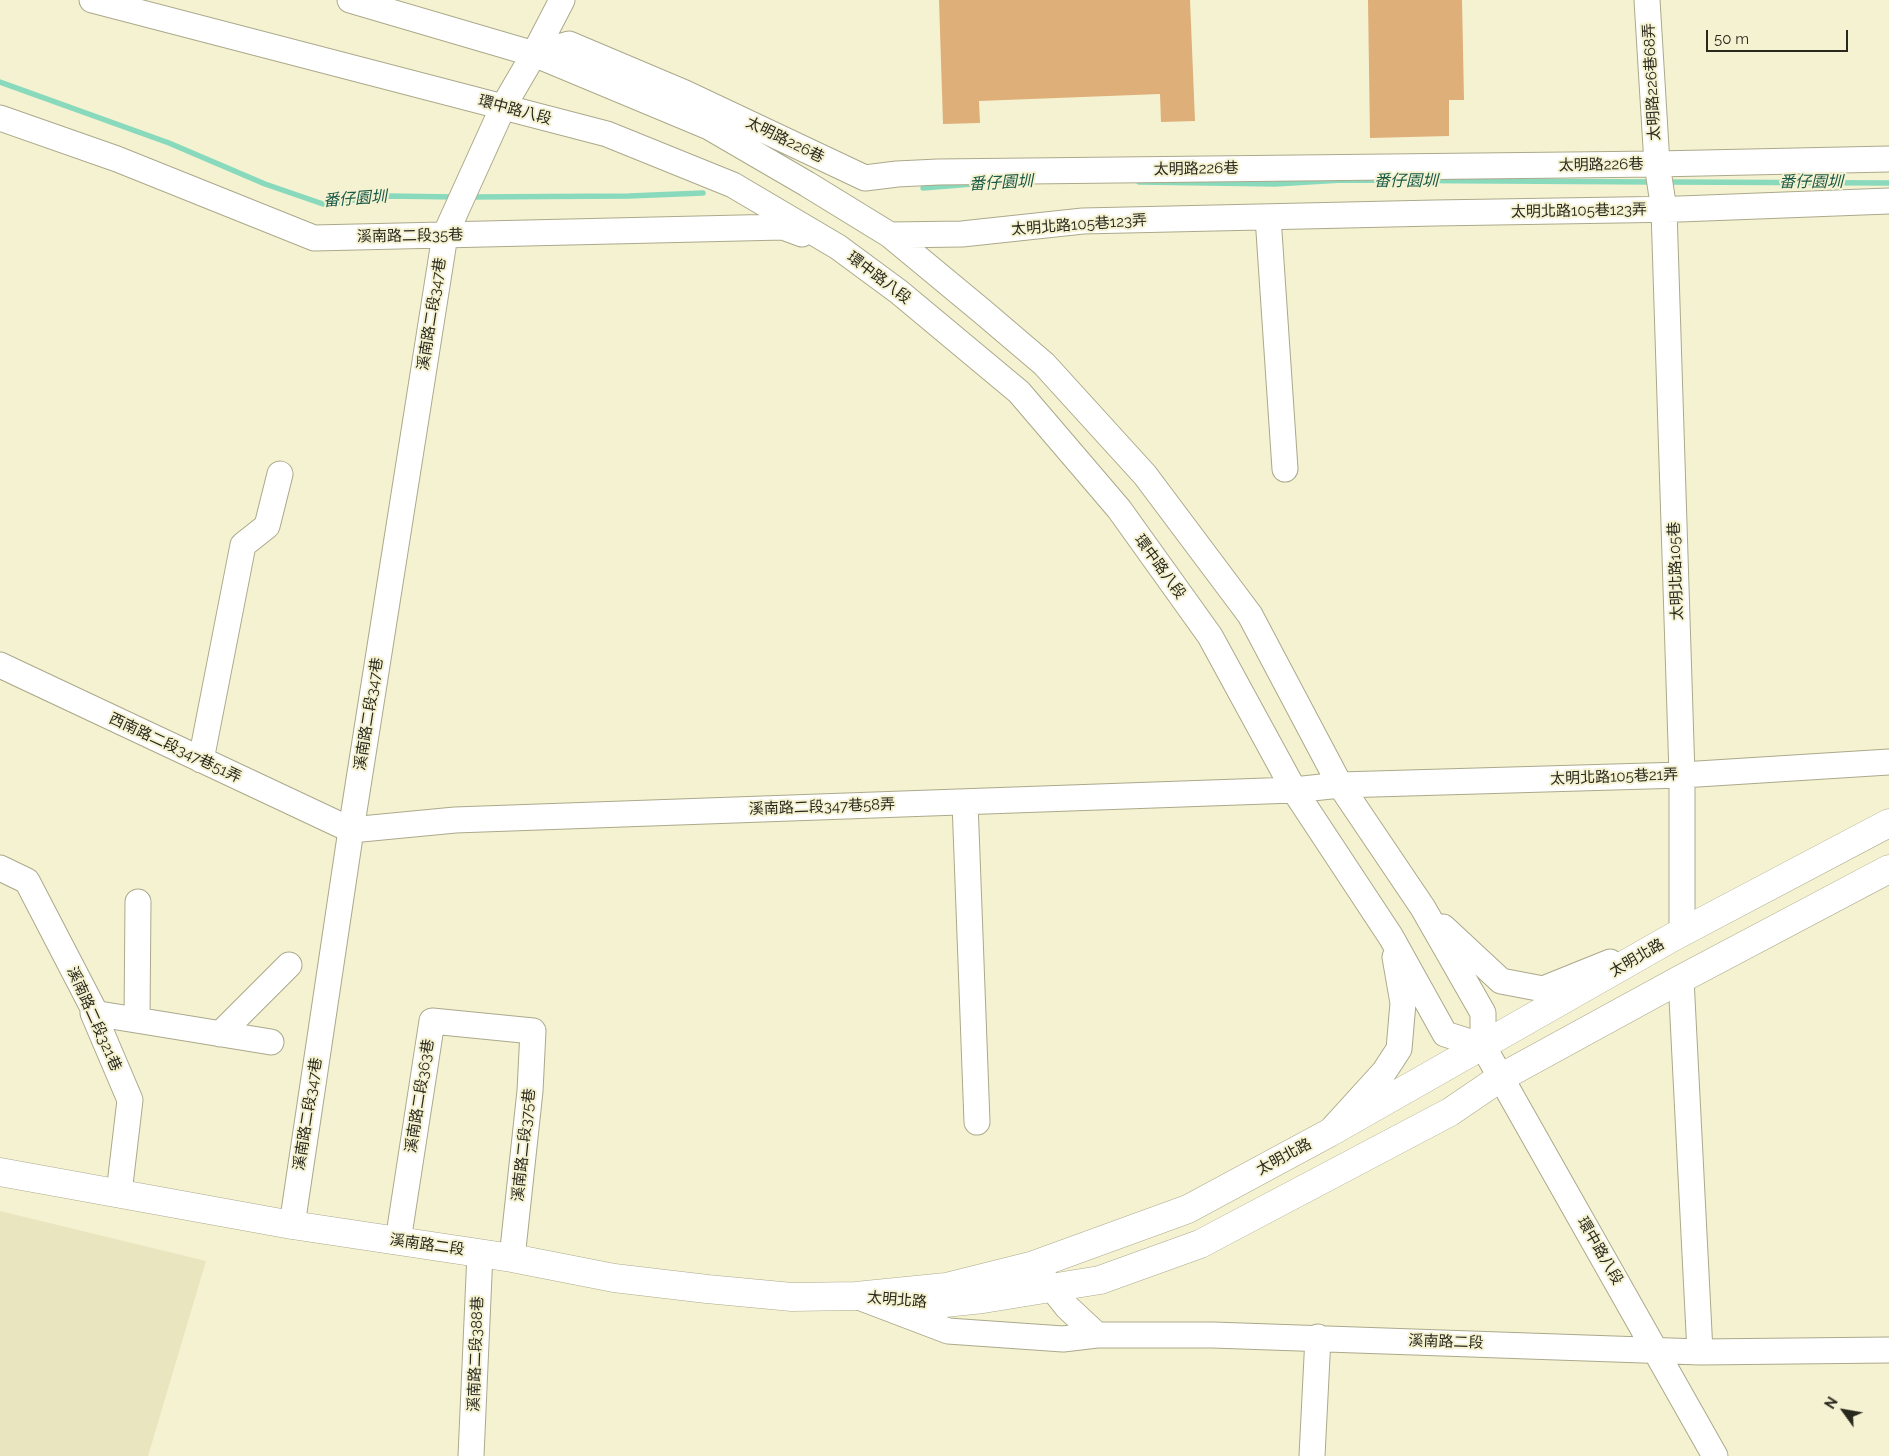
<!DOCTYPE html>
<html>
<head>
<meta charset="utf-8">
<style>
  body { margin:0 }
  #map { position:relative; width:1889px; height:1456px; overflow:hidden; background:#f5f2d2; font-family:Raleway,sans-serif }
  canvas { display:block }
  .north { position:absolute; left:1819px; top:1386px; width:50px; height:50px; -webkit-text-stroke:4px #f5f2d2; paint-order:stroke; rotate:302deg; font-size:14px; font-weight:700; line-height:20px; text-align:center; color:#29281d }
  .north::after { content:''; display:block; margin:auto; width:18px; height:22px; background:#29281d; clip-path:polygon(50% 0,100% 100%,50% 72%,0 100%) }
  .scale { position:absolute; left:1706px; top:30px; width:142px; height:22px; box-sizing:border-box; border:2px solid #29281d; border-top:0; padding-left:6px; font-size:15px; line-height:18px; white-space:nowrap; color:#29281d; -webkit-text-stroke:4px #f5f2d2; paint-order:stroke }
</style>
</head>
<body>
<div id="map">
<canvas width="1889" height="1456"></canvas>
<div class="north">N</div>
<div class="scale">50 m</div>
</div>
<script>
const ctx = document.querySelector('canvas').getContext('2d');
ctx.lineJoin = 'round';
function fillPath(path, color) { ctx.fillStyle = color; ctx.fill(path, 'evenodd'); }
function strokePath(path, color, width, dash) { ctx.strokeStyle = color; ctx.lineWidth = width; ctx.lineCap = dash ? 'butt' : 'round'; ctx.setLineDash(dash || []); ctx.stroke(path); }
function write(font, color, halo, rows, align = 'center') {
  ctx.font = font + ' Raleway,"Noto Sans TC",sans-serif'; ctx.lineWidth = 4; ctx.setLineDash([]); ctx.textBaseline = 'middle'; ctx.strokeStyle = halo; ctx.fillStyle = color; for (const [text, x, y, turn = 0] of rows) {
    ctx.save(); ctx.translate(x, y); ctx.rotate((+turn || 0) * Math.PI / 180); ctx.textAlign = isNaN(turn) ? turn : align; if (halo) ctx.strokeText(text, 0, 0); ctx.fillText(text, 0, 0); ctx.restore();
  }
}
fillPath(new Path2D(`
  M0 1211 206 1261 148 1456H0Z`), '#e9e5bf');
strokePath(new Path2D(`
  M0 82 169 143 265 184 323 204 388 196 456 197
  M1139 182 1275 184 1342 180 1654 182
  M1666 182 1889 183
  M923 188 972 184
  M470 197 629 196 703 193`), '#89dabd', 5.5);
fillPath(new Path2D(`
  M939 0H1190L1195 121 1161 122 1160 94 979 101 980 123 943 124Z
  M1368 0H1462L1464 100H1449V136L1370 138Z`), '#deaf78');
const minor = new Path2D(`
  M92 0 607 134 733 185 838 247 899 292 1019 392 1119 509 1210 636 1294 790 1391 937 1445 1034 1483 1046
  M350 0 534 54 709 127 807 184 890 235 983 312 1044 364 1145 475 1250 615 1340 785 1423 908 1483 1013V1046L1715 1456
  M1647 0 1657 164 1664 210 1682 775V933
  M534 54 569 44 685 93 865 178 897 174 938 172 1657 164 1889 159
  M0 118 117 159 314 238 783 227 802 234
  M1268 217 1285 469
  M890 235 962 234 1083 221 1435 213 1680 209 1889 201
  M0 665 351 830 455 820 1294 790 1340 785 1682 775 1889 762
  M201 760 243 545 267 526 280 474
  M965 802 977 1122
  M0 868 27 881 93 1008V1013L130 1100 119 1193
  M1443 927 1501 981 1543 989 1610 962
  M1681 979 1700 1352
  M93 1013 271 1042
  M137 1020 138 902
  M220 1034 289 965
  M1334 1127 1384 1072 1399 1049 1403 1003 1395 957
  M292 1225 351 830 445 235 503 107 534 54 562 0
  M398 1241 432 1021 533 1031 530 1091 512 1258
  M1041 1274 1067 1307 1097 1335
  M856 1296 948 1331 1063 1339 1097 1335H1213L1700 1352 1889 1350
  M471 1456 480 1253
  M1312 1456 1318 1337`);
const major = new Path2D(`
  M0 1172 292 1225 512 1258 614 1278 707 1289 792 1297 856 1296 946 1287 1034 1265 1188 1209 1329 1133 1673 937 1889 823
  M935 1304 983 1299 1100 1280 1200 1244 1450 1112 1500 1078 1681 979 1889 869`);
strokePath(minor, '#aba98b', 27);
strokePath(major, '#aba98b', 29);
strokePath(minor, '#fff', 25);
strokePath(major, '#fff', 28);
write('15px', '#29281d', '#f5f2d2', [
  ["太明路226巷68弄",1652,82,-93],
  ["環中路八段",515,110,15],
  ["太明路226巷",785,140,26],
  ["太明路226巷",1601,165,-1],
  ["太明路226巷",1196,169,-1],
  ["太明北路105巷123弄",1579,211,-1],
  ["太明北路105巷123弄",1079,225,-4],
  ["溪南路二段35巷",410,236,-1],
  ["環中路八段",879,278,37],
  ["溪南路二段347巷",432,314,-81],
  ["環中路八段",1160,567,54],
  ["太明北路105巷",1676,571,-92],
  ["溪南路二段347巷",369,714,-81],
  ["西南路二段347巷51弄",175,748,25],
  ["太明北路105巷21弄",1614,777,-2],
  ["溪南路二段347巷58弄",822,807,-2],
  ["太明北路",1637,958,-30],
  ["溪南路二段321巷",94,1019,66],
  ["溪南路二段363巷",420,1096,-81],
  ["溪南路二段347巷",308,1114,-81],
  ["溪南路二段375巷",524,1145,-84],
  ["太明北路",1284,1157,-28],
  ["溪南路二段",427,1245,8],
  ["環中路八段",1600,1251,60],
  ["太明北路",897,1300,5],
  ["溪南路二段",1446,1342,2],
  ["溪南路二段388巷",476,1354,-88]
]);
write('italic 16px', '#195a47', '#f5f2d2', [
  ["番仔園圳",1406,181],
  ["番仔園圳",1811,182],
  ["番仔園圳",1001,183,-3],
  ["番仔園圳",355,199,-4]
]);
</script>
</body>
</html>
